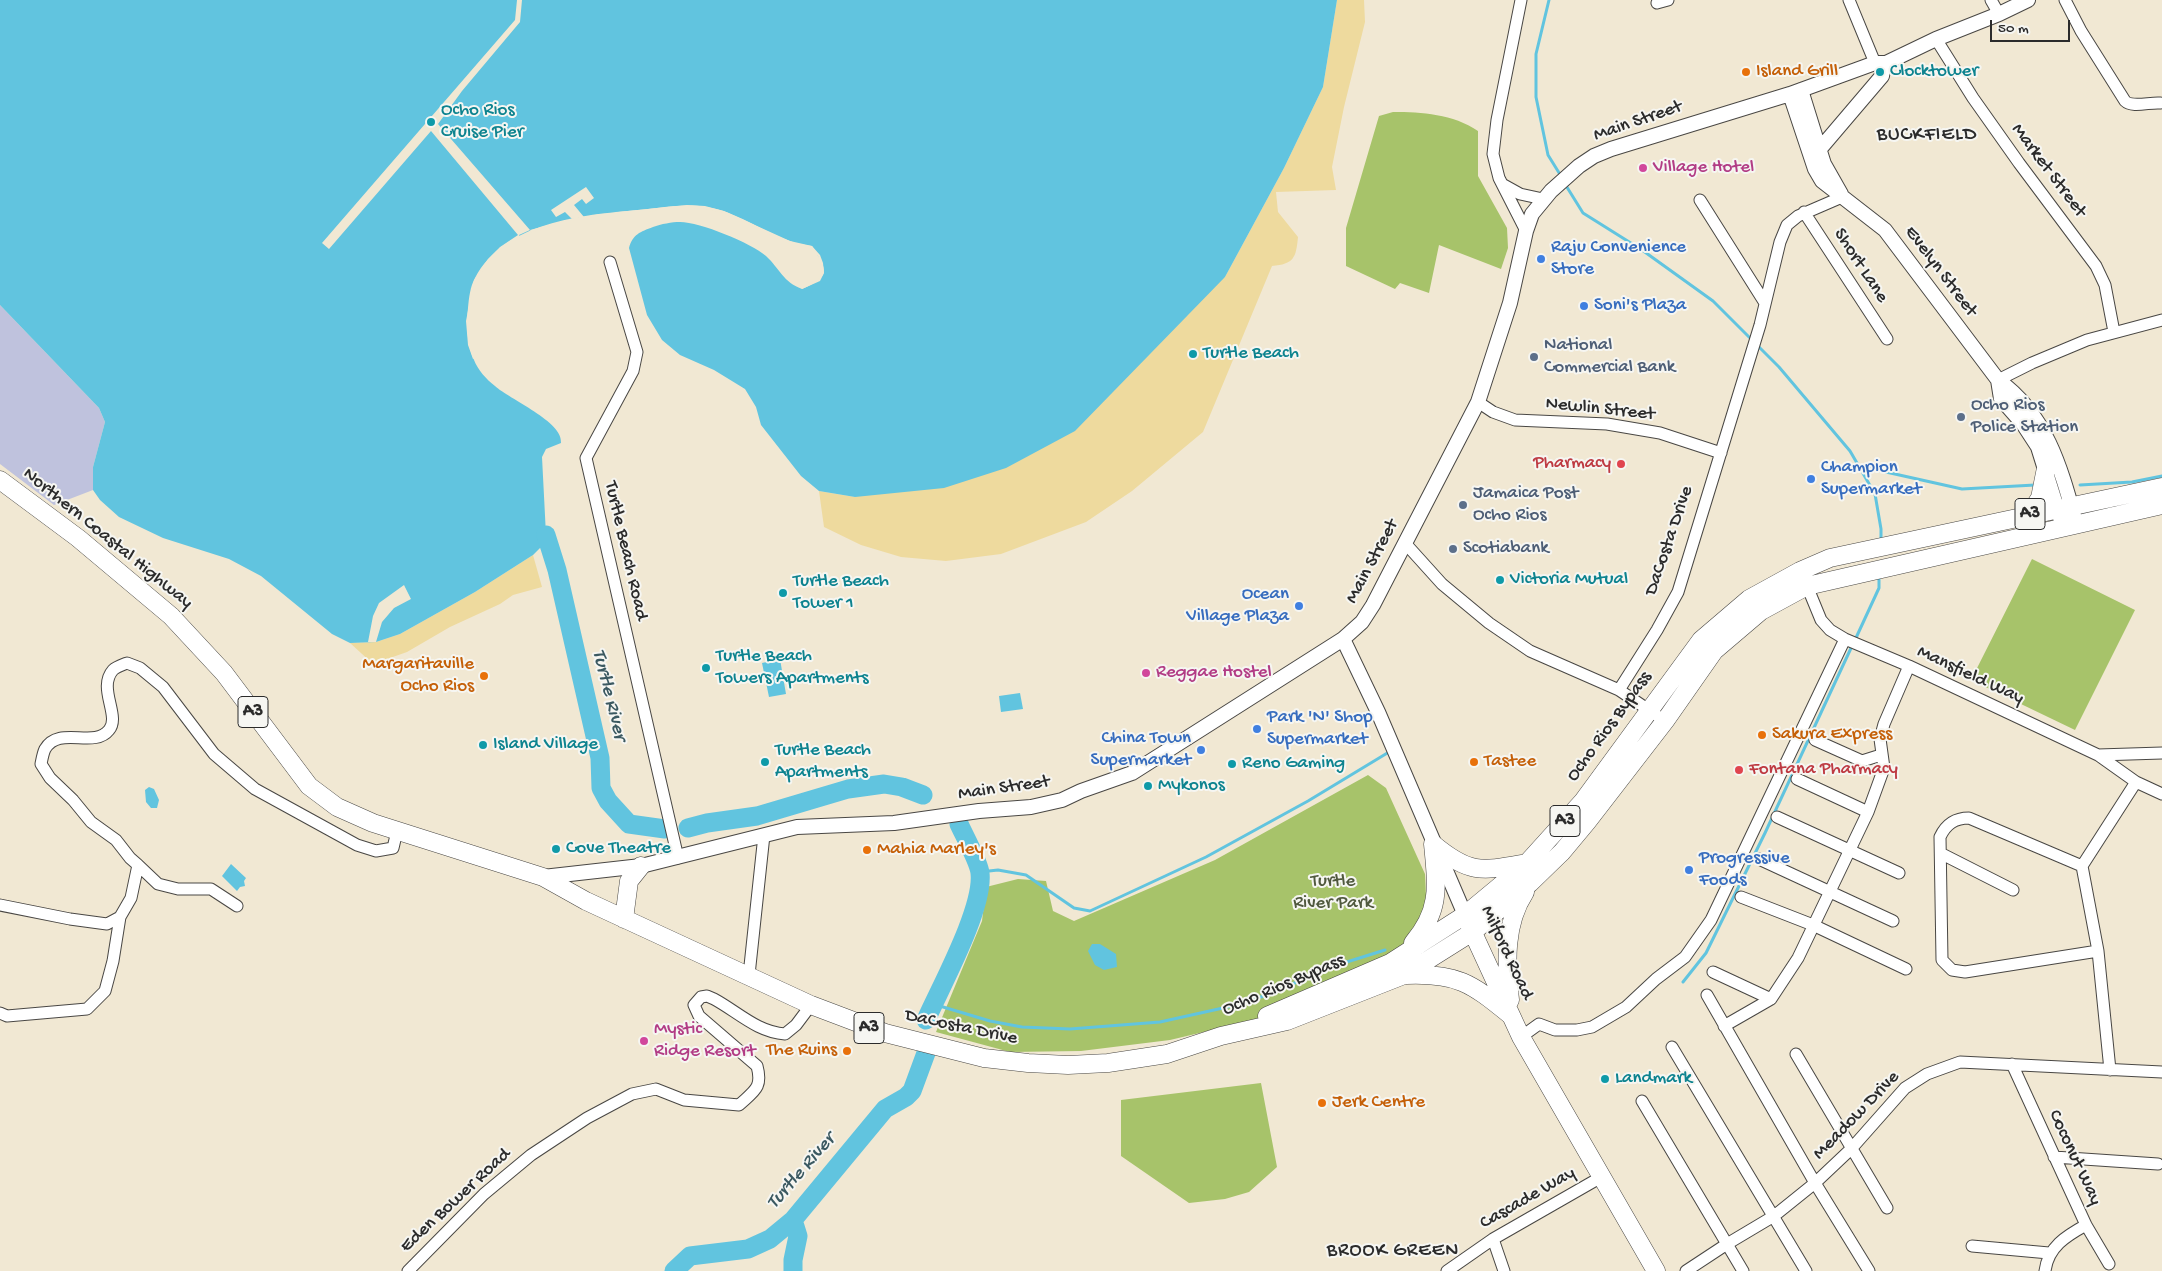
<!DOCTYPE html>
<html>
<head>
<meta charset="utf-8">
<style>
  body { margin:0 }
  #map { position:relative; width:2162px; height:1271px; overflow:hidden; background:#f1e8d3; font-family:"Gochi Hand",sans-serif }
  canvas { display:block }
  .scale { position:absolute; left:1990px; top:20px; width:80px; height:22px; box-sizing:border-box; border:2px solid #2b2b2b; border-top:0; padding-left:6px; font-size:15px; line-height:18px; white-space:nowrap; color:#2b2b2b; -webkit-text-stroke:4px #f6f6f2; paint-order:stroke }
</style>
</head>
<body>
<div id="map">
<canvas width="2162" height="1271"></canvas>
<div class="scale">50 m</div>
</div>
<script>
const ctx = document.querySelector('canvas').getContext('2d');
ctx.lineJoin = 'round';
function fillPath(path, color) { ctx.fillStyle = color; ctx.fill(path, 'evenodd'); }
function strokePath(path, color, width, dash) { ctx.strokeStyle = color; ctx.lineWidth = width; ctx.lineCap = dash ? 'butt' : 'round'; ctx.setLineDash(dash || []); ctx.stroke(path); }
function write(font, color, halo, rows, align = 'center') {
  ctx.font = font + ' "Gochi Hand",sans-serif'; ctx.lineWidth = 4; ctx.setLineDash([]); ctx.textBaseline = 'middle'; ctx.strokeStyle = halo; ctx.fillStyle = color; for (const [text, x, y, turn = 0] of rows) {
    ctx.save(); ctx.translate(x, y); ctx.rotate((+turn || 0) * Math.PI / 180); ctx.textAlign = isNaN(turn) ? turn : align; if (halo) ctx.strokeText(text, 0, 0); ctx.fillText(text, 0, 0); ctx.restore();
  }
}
fillPath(new Path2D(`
  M0 305 99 408 105 422 93 467V490L54 505 0 464Z`), '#bfc2dd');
fillPath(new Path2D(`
  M1393 112C1422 112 1453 114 1478 131V176L1507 228 1508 248 1501 269 1439 245 1429 293 1400 283 1395 289 1346 266V228L1379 116Z
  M2032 559 2135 610 2075 730 1971 680Z
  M1368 775 1386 788 1425 874 1426 895 1424 914 1408 945 1368 973 1254 1020 1170 1040 1081 1051 1010 1052 936 1032 982 921 986 887 1018 879 1046 881 1053 911 1074 921 1215 860Z
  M1261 1083 1277 1167 1249 1192 1225 1199 1189 1203 1121 1156V1100Z`), '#a7c36a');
fillPath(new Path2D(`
  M1337 0H1364L1365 22 1344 107 1332 167 1336 190 1276 192 1278 212 1298 237C1296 258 1294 264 1272 266L1203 432 1132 491 1086 522 1001 554 946 561 901 557 861 545 824 527 819 491 855 497 1225 277 1284 168 1323 87Z
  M533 555 542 587 513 595 500 604 450 627 407 652 373 664 350 643 376 642 400 634 475 592Z`), '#eeda9e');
fillPath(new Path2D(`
  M0 0H1337L1323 87 1284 168 1225 277 1075 431 1006 468 944 488 855 497 819 491 801 476 761 425 756 407 745 389 714 370 680 355 662 340 647 315 629 248C633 234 640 232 653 227 661 224 672 222 680 222 700 222 751 243 766 256 780 269 783 282 802 289 831 276 828 271 812 246 805 245 797 244 790 241 761 231 736 211 706 207 684 203 660 208 638 210 581 215 505 222 475 278 470 287 469 298 468 308 466 323 467 345 474 360 478 370 486 379 495 386 509 399 564 422 561 443L546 449 542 457 546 535 542 546 533 555 475 592 400 634 376 642 350 643 332 634 261 576 229 559 163 538 119 517 100 500 93 490V467L105 422 99 408 0 305Z
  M780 659 786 694 769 697 762 663Z
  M1020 693 1023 709 1001 712 999 696Z
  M149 787 154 789 159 800 157 808H151L146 802 145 790Z
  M231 864 246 878 244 881 245 886 240 887 237 891 222 876Z
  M1092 944H1100L1116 954 1117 967 1104 970 1095 965 1088 951Z`), '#61c4df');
fillPath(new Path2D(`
  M517 0H522L520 22 462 91 438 124 530 230 568 220 570 222 532 233 530 230 519 235 520 237 501 249 490 261 476 281 472 298 468 321 471 345 475 358 473 359 468 345 466 321 474 280 488 259 500 247 518 235 431 131 329 249 322 243 515 20Z
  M586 187 594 198 586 204 582 199 574 205 584 217 600 214 601 216 584 220 583 217 572 219 565 212 556 217 551 210Z
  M687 205 705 206 724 211 790 241 812 246 820 255 823 263 824 273 820 281 802 289 801 286 818 279 822 272 818 256 811 248 789 244 723 213 705 209 687 208 619 214 618 212Z
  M404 585 411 599 394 608 382 622 376 642H368L373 616 379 603Z`), '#f1e8d3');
strokePath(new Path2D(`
  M1549 0 1536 54V97L1548 155 1561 176
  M1565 184 1583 213 1642 250 1713 301 1752 340
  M1756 344 1779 367 1850 451 1875 494 1881 529V541
  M1859 466 1962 489 2035 485
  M2080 485 2132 482 2162 476
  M1855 640 1879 588V574
  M980 872 998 870 1026 875 1074 908 1090 911 1206 857 1308 801 1389 752
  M1683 982 1706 953 1765 833 1852 646
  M933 1004 990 1021 1022 1027 1070 1029 1160 1022 1232 1006 1267 995 1334 966 1385 950`), '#61c4df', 3);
strokePath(new Path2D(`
  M546 535 557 570 600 758 601 788 608 801 629 824 665 829
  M688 828 707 823 757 816 848 789 884 784 902 787 923 795
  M926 1020C941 986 984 908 980 873 979 862 964 835 959 824
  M793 1220 798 1236 793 1260V1271
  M674 1271 690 1256 748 1249 770 1239 793 1220 885 1109 906 1097 912 1091 926 1053`), '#61c4df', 19);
const minor = new Path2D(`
  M1521 0 1497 120 1493 154 1499 178 1526 231
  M1849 0 1875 63
  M1991 0 1999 14
  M2065 0 2081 31 2125 101C2132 108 2150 102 2160 103
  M1657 3 1668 0
  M1936 39 1973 98 2019 163 2096 266 2105 285 2114 332
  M1502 184 1520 194 1543 199
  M1700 200 1765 303
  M1804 212 1887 339
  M610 262 637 352 633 371 586 458 678 858
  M1998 380 2032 363 2087 340 2162 320
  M1478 402 1493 412 1515 420 1607 424 1660 433 1721 453
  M1405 543 1442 584 1489 623 1530 651 1619 690 1665 721
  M1807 586 1821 620 1830 630 1845 639 1909 666 2098 755 2136 782 2162 794
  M1619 690 1657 630 1678 592 1760 325 1780 242 1787 225 1798 216 1842 197
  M1815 740 1862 761 1881 755
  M2098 755 2162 753
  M1797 779 1868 812
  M1777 817 1899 873
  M1942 854 2013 890
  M1759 859 1893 921
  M138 865 158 884 178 889H211L237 906
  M2082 866 1969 818C1955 818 1946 824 1940 837L1942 960 1952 970 1965 972 2098 951
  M1741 897 1813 925 1906 969
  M0 905 70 919 107 924 120 917 131 898 138 865 130 858 116 840 91 822 73 800 50 778 41 764C42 759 43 753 45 749 59 725 94 749 109 730 121 716 97 688 113 670 116 667 122 665 127 663L140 668 163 687 214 754 255 789 357 845 376 851 393 848 397 831
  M1713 972 1771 999 1798 958 1868 812 1884 768 1880 739 1884 724 1909 666
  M749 975 764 835
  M1707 995 1815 1183 1869 1271
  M0 1013 7 1016 87 1009 105 991 113 961 120 917
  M1724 1026 1771 999
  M1521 1037 1539 1024 1555 1030H1577L1592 1027 1626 1007 1656 979 1685 957 1711 920 1845 639
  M1672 1047 1806 1271
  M1796 1054 1887 1208
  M2012 1064 2086 1225 2109 1264
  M2110 1070 2098 951 2082 866 2136 782
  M1642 1101 1743 1271
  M2054 1157 2158 1164
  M1493 1239 1504 1271
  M1972 1246 2049 1253
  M408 1271 484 1194 531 1155 587 1118 632 1094 656 1089 684 1100 739 1105C754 1091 763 1088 757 1066L699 1016 694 1005 701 997 707 996 714 999C738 1012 757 1032 785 1034L796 1025 811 1005
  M1447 1271 1493 1239 1603 1176
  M1686 1271 1727 1244 1774 1216 1815 1183 1851 1149 1905 1088 1927 1074 1960 1062 2162 1072
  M2045 1271C2048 1247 2066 1236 2086 1225`);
const tertiary = new Path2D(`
  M1801 90 1824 164 1841 194
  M1790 94 1815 169 1822 181 1885 230 1998 380C2047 415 2061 469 2076 523
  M1819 150 1882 76 1884 64
  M1998 380 2001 399 2023 424 2038 447 2063 527
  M1343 639 1378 712 1465 915
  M543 877 641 866 797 827 894 823 979 811 1031 807 1062 800 1081 791 1132 773 1343 639 1362 622 1373 605 1478 402 1510 303 1526 231 1532 214 1551 191 1579 166 1594 156 1611 149 1790 94 1875 63H1886L1936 39 1999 14 2028 0`);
const primary = new Path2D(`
  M0 480 78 538 171 616 224 673 309 786 337 807 373 823 543 877 586 901 811 1005 885 1033 984 1058 1028 1063 1068 1065 1108 1063 1167 1054 1221 1036 1287 1021 1404 975 1474 931 1530 883 1562 852 1587 822 1665 721 1714 651 1761 611 1807 586 2162 505
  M2029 515 2040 498 2046 468
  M1433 844C1470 875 1482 871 1527 863
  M624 919 629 881 641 866
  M1468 922 1521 1037 1656 1271
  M1413 943C1441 910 1437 886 1433 844
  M1406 975C1457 973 1471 983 1509 1014
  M1510 1000C1506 963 1504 924 1525 892
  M1267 1016 1390 963 1465 915 1500 886 1527 863 1583 801 1701 640 1749 599 1800 571 1830 558 2162 487`);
strokePath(minor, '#494744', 13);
strokePath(tertiary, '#494744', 16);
strokePath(primary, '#494744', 19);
strokePath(minor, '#fff', 11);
strokePath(tertiary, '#fff', 14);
strokePath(primary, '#fff', 18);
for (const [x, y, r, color] of [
  [1746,72,5,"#e8710a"],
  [1880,72,5,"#0f9aa8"],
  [431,122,5,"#0f9aa8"],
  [1643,168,5,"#d1479c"],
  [1541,259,5,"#3f7fe0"],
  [1584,306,5,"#3f7fe0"],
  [1193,354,5,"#0f9aa8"],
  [1534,357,5,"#5c6f8a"],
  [1961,417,5,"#5c6f8a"],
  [1621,464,5,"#e0444e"],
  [1811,479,5,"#3f7fe0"],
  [1463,505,5,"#5c6f8a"],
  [1453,549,5,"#5c6f8a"],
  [1500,580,5,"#0f9aa8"],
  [783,593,5,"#0f9aa8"],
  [1299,606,5,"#3f7fe0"],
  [706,668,5,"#0f9aa8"],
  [1146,673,5,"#d1479c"],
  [484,676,5,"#e8710a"],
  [1257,729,5,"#3f7fe0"],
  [1762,735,5,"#e8710a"],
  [483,745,5,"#0f9aa8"],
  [1201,750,5,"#3f7fe0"],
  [765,762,5,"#0f9aa8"],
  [1474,762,5,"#e8710a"],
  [1232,764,5,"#0f9aa8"],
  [1739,770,5,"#e0444e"],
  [1148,786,5,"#0f9aa8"],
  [556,849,5,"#0f9aa8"],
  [867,850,5,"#e8710a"],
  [1689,870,5,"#3f7fe0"],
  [644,1041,5,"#d1479c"],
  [847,1051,5,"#e8710a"],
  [1605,1079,5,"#0f9aa8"],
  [1322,1103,5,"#e8710a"]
]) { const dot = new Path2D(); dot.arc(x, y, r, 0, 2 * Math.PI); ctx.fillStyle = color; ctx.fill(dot); strokePath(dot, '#f6f6f2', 2); }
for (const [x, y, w] of [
  [2030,514,30],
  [253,712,30],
  [1565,821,30],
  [869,1028,30]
]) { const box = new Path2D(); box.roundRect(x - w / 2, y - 15.5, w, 31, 4); ctx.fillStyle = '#f6f6f2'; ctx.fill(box); strokePath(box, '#2b2b2b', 1); }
write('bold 18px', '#2b2b2b', null, [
  ["A3",2030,514],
  ["A3",253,712],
  ["A3",1565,821],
  ["A3",869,1028]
]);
write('19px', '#c56008', '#f6f6f2', [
  ["Island Grill",1756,72],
  ["Margaritaville",474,665,"right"],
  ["Ocho Rios",474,687,"right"],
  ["Sakura Express",1772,735],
  ["Tastee",1484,762],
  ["Mahia Marley's",877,850],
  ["The Ruins",837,1051,"right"],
  ["Jerk Centre",1332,1103]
], 'left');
write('19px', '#0d838f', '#f6f6f2', [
  ["Clocktower",1890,72],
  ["Ocho Rios",441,111],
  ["Cruise Pier",441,133],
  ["Turtle Beach",1203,354],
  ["Victoria Mutual",1510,580],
  ["Turtle Beach",793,582],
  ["Tower 1",793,604],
  ["Turtle Beach",716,657],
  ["Towers Apartments",716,679],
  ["Island Village",493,745],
  ["Turtle Beach",775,751],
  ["Apartments",775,773],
  ["Reno Gaming",1242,764],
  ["Mykonos",1158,786],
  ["Cove Theatre",566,849],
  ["Landmark",1615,1079]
], 'left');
write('19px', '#2b2b2b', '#f6f6f2', [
  ["Main Street",1638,122,-19],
  ["Market Street",2048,171,53],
  ["Short Lane",1860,266,57],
  ["Evelyn Street",1940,272,53],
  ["Newlin Street",1600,410,6],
  ["Northern Coastal Highway",107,539,39],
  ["DaCosta Drive",1670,541,-71],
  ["Turtle Beach Road",625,551,77],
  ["Main Street",1373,562,-62],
  ["Mansfield Way",1970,676,25],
  ["Ocho Rios Bypass",1610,727,-54],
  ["Main Street",1004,789,-8],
  ["Milford Road",1506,953,65],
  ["Ocho Rios Bypass",1284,986,-23],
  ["DaCosta Drive",961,1028,12],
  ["Meadow Drive",1857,1116,-46],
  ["Coconut Way",2074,1158,65],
  ["Cascade Way",1528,1199,-30],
  ["Eden Bower Road",456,1201,-43]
]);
write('19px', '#b23c85', '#f6f6f2', [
  ["Village Hotel",1653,168],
  ["Reggae Hostel",1156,673],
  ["Mystic",654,1030],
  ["Ridge Resort",654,1052]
], 'left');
write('19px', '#366cbe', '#f6f6f2', [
  ["Raju Convenience",1551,248],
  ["Store",1551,270],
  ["Soni's Plaza",1594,306],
  ["Champion",1821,468],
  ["Supermarket",1821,490],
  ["Ocean",1289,595,"right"],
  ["Village Plaza",1289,617,"right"],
  ["Park 'N' Shop",1267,718],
  ["Supermarket",1267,740],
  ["China Town",1191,739,"right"],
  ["Supermarket",1191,761,"right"],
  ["Progressive",1699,859],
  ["Foods",1699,881]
], 'left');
write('19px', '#4e5e75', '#f6f6f2', [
  ["National",1544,346],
  ["Commercial Bank",1544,368],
  ["Ocho Rios",1971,406],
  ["Police Station",1971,428],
  ["Jamaica Post",1473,494],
  ["Ocho Rios",1473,516],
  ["Scotiabank",1463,549]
], 'left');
write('19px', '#be3a42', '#f6f6f2', [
  ["Pharmacy",1611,464],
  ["Fontana Pharmacy",1749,770,"left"]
], 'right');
write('19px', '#50593e', '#f6f6f2', [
  ["Turtle",1333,882],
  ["River Park",1333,904]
]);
ctx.letterSpacing = '1px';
write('20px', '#2b2b2b', '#f6f6f2', [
  ["BUCKFIELD",1927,136],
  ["BROOK GREEN",1393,1252]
]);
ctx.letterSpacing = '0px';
write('italic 20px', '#3b5961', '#f6f6f2', [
  ["Turtle River",608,695,76],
  ["Turtle River",802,1172,-49]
]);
</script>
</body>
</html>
